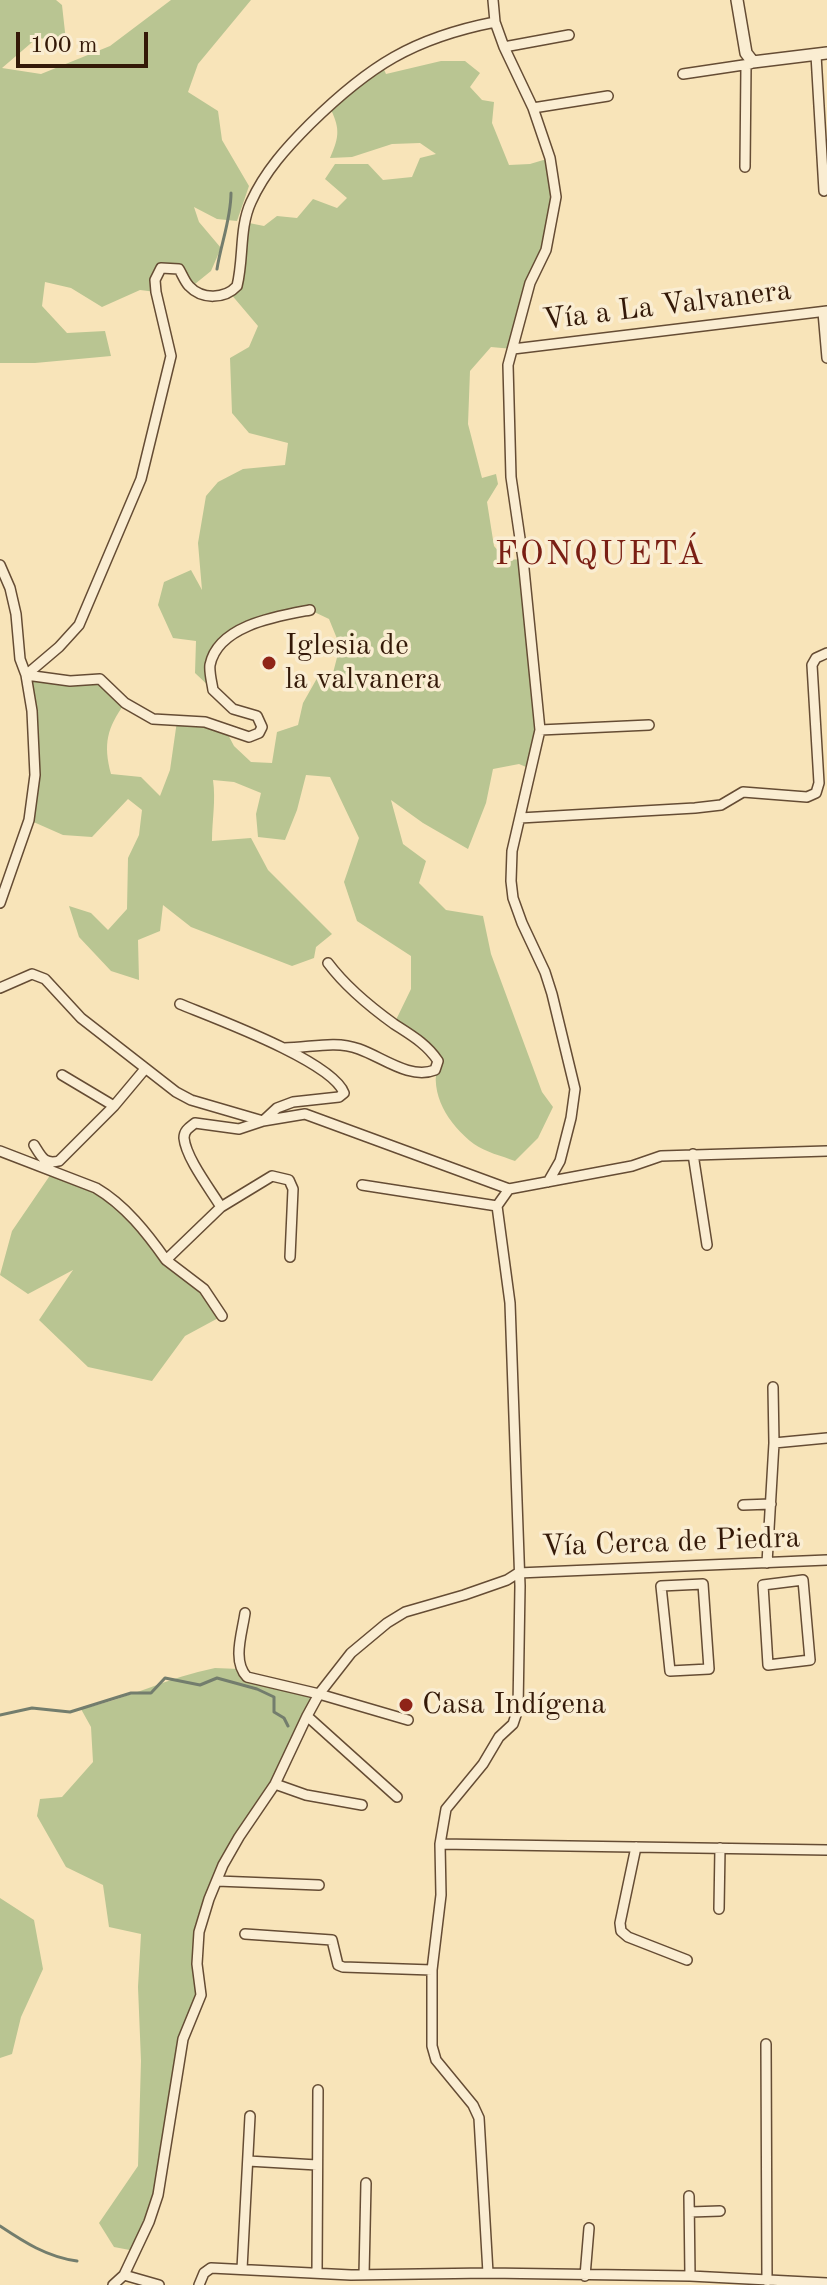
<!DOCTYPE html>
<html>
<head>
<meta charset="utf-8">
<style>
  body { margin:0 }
  #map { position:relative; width:827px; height:2285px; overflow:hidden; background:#f8e4b9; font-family:"Old Standard TT",serif }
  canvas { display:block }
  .scale { position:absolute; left:16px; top:32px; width:132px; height:36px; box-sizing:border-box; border:4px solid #341908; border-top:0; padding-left:10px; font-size:24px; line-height:28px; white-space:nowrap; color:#341908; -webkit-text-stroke:6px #faedd2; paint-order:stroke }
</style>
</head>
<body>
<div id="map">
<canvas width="827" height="2285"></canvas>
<div class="scale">100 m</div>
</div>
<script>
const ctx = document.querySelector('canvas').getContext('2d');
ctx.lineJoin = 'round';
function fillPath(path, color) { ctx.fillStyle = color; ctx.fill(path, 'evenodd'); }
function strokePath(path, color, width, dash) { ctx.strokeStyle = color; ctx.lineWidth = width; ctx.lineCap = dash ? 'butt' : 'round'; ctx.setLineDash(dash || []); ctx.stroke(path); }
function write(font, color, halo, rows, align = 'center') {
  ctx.font = font + ' "Old Standard TT",serif'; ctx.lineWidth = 7; ctx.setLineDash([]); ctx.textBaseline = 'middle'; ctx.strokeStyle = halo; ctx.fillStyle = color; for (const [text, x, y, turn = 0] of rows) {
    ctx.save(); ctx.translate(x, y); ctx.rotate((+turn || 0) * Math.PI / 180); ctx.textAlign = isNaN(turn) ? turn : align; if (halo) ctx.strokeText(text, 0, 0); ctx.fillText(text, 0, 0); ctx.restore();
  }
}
fillPath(new Path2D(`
  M0 0H56L62 5 66 41 37 38 2 68 41 74 110 46 171 0H251L198 64 188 92 218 111 222 140 249 186 237 221 217 219 194 207 199 222 221 248 211 271 190 288 179 269 161 268 156 292 140 290 102 307 71 288 45 282 42 306 67 333 105 331 111 356 35 363H0Z
  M441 61H465L480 73 470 87 482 100 494 102 492 123 509 165 530 164 550 158 555 215 530 283 513 349 491 347 470 371 468 424 482 478 496 474 498 484 487 502 494 546 506 560 523 559 540 730 531 769 519 764 493 769 486 803 468 849 423 823 391 800 403 844 426 861 419 883 446 910 483 916 491 954 542 1092 553 1107 538 1138 515 1161C502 1156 485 1152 474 1144 448 1124 429 1094 438 1062L394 1024 411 989V956L357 921 344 882 359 838 330 777 306 775 297 810 285 840 258 837 256 814 261 793 234 782 213 780C216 801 212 820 212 841L251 838 268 870 332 934 316 947 314 958 292 966 191 927 163 905 160 931 138 940 139 980 111 971 79 937 69 906 91 913 108 930 127 909 128 858 139 835 142 810 128 799 92 837 63 835 29 820 35 775 26 675 100 679 125 703C107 728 103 744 111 774L141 777 160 796 170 770 177 721 225 729 234 746 251 762 272 763 277 732 298 725 303 703 320 673H333L340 646 329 619 310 610 233 633 210 665 213 690 195 673 196 641 173 638 158 605 164 582 191 570 202 590 198 543 206 496 218 482 243 469 285 465 288 443 249 433 232 413 230 358 249 347 258 326 230 293 237 286 244 222 264 226 277 216 297 218 313 199 337 208 347 198 325 179 335 164H368L383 180 412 177 420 158 436 154 420 143 392 144 352 157 330 158C340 136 340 127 329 106L381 63 386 74Z
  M53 1171 96 1188 150 1242 204 1289 222 1316 185 1336 152 1381 88 1367 39 1320 73 1270 28 1294 0 1275 12 1231Z
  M215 1668 239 1669 247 1677 319 1694 275 1784 239 1837 199 1932 201 1995 183 2039 165 2159 135 2251 114 2247 99 2223 138 2166 141 2061 138 1987 141 1934 109 1927 103 1885 66 1867 37 1816 40 1799 62 1797 93 1762 91 1727 81 1709C127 1699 169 1677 215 1668Z
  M0 1898 34 1920 43 1969 21 2017 12 2054 0 2058Z`), '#b9c592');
strokePath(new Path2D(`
  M217 269C221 243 231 219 231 193
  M0 1715 32 1708 70 1712 131 1693H151L165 1678 200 1685 217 1678 257 1689 274 1697V1712L284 1718 288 1726
  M0 2226C24 2242 47 2257 77 2261`), '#737d6d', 3);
const minor = new Path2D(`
  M493 0 495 22 504 47 533 108 550 158 556 197 546 250 530 283 508 365 511 477 523 559 540 730 512 851 511 881 513 898 522 923 545 972 552 994 575 1089 571 1118 560 1161 548 1182
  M504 47 569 35
  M816 55 824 191
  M683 74 750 64
  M533 108 608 96
  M745 167 746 66
  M823 312 827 358
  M513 349 827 311
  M0 565 10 588 16 614 20 659 26 675 32 711 35 775 29 820 0 903
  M26 675 59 647 79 625 141 479 171 356 156 292 155 280 161 268 179 269C182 274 185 282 189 286 202 300 225 299 237 286 244 258 239 228 251 202 265 171 287 147 310 124 369 66 413 38 495 22
  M26 675 70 681 100 679 125 703 153 719 205 722 249 737 259 733 262 727 257 716 233 709 213 690C212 683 209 672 210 665 218 625 278 616 310 610
  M540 730 649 725
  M520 818 695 808 721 805 743 792 807 797 816 793 819 783 812 665 816 658 827 653
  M0 988 32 974 45 979 81 1018 176 1092 191 1100 263 1121 305 1114 509 1189
  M284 1048C310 1048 334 1040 359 1049 382 1057 410 1080 435 1070L438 1061C427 1044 411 1035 394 1024 369 1006 346 987 328 963
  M62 1075 114 1106
  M34 1145C41 1156 44 1165 59 1161L114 1106 145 1069
  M0 1151 96 1188C125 1205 147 1233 166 1260L221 1207C210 1189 186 1158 184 1138 184 1130 190 1127 195 1123L239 1129 263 1121 277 1108 293 1102 339 1097 344 1093C332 1061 214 1018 180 1004
  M693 1154 707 1245
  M362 1185 497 1206
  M221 1207 272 1176 289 1180 293 1189 290 1257
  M166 1260 204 1289 222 1316
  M773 1387 774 1443
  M743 1505 771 1504
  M767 1563 774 1443 827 1438
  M518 1573 827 1560
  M803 1580 810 1660 768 1665 763 1585Z
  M703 1584 709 1669 670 1671 661 1586Z
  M245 1613C242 1634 232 1661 247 1677L319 1694 408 1720
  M307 1716 397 1797
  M275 1784 306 1795 362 1805
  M440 1844 827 1850
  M636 1847 620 1923 621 1931 628 1937 687 1960
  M217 1881 319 1885
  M719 1909 720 1848
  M245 1934 332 1940 338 1965 343 1967 432 1970
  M766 2044 767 2281
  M248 2161 317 2165
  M689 2196 690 2276
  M690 2212 720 2211
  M242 2269 250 2116
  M317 2273 318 2090
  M488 2273 479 2118 473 2105 436 2060 432 2046V1970L441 1895 440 1844 446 1809 483 1764 499 1737 513 1724 518 1709 520 1586 510 1303 497 1206 509 1189 632 1166 661 1156 827 1151
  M124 2275 159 2285
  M364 2275 366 2183
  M585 2276 589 2228
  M113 2285 124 2275 149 2222 158 2195 183 2039 201 1995 197 1964 199 1932 209 1899 223 1865 239 1837 275 1784 307 1716 319 1694 351 1653 387 1623 405 1612 464 1595 507 1580 518 1573
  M199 2285 204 2273 211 2268 351 2275 488 2273 690 2276 827 2283`);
const tertiary = new Path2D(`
  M737 0 746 53 753 62 827 53`);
strokePath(minor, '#654c34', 12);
strokePath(tertiary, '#654c34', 14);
strokePath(minor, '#faedd2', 9);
strokePath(tertiary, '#faedd2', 11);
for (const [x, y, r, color] of [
  [269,663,8,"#8f2418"],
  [406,1705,8,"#8f2418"]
]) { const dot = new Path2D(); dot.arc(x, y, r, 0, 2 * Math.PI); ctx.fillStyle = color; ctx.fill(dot); strokePath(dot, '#faedd2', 3); }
write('30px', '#341908', '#faedd2', [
  ["Vía a La Valvanera",667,306,-7],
  ["Vía Cerca de Piedra",671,1543,-2]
]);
write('30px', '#341908', '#faedd2', [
  ["Iglesia de",285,646],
  ["la valvanera",285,680],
  ["Casa Indígena",422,1705]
], 'left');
ctx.letterSpacing = '2px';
write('34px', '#7a1f14', '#faedd2', [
  ["FONQUETÁ",600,555]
]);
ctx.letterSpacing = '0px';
</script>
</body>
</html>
